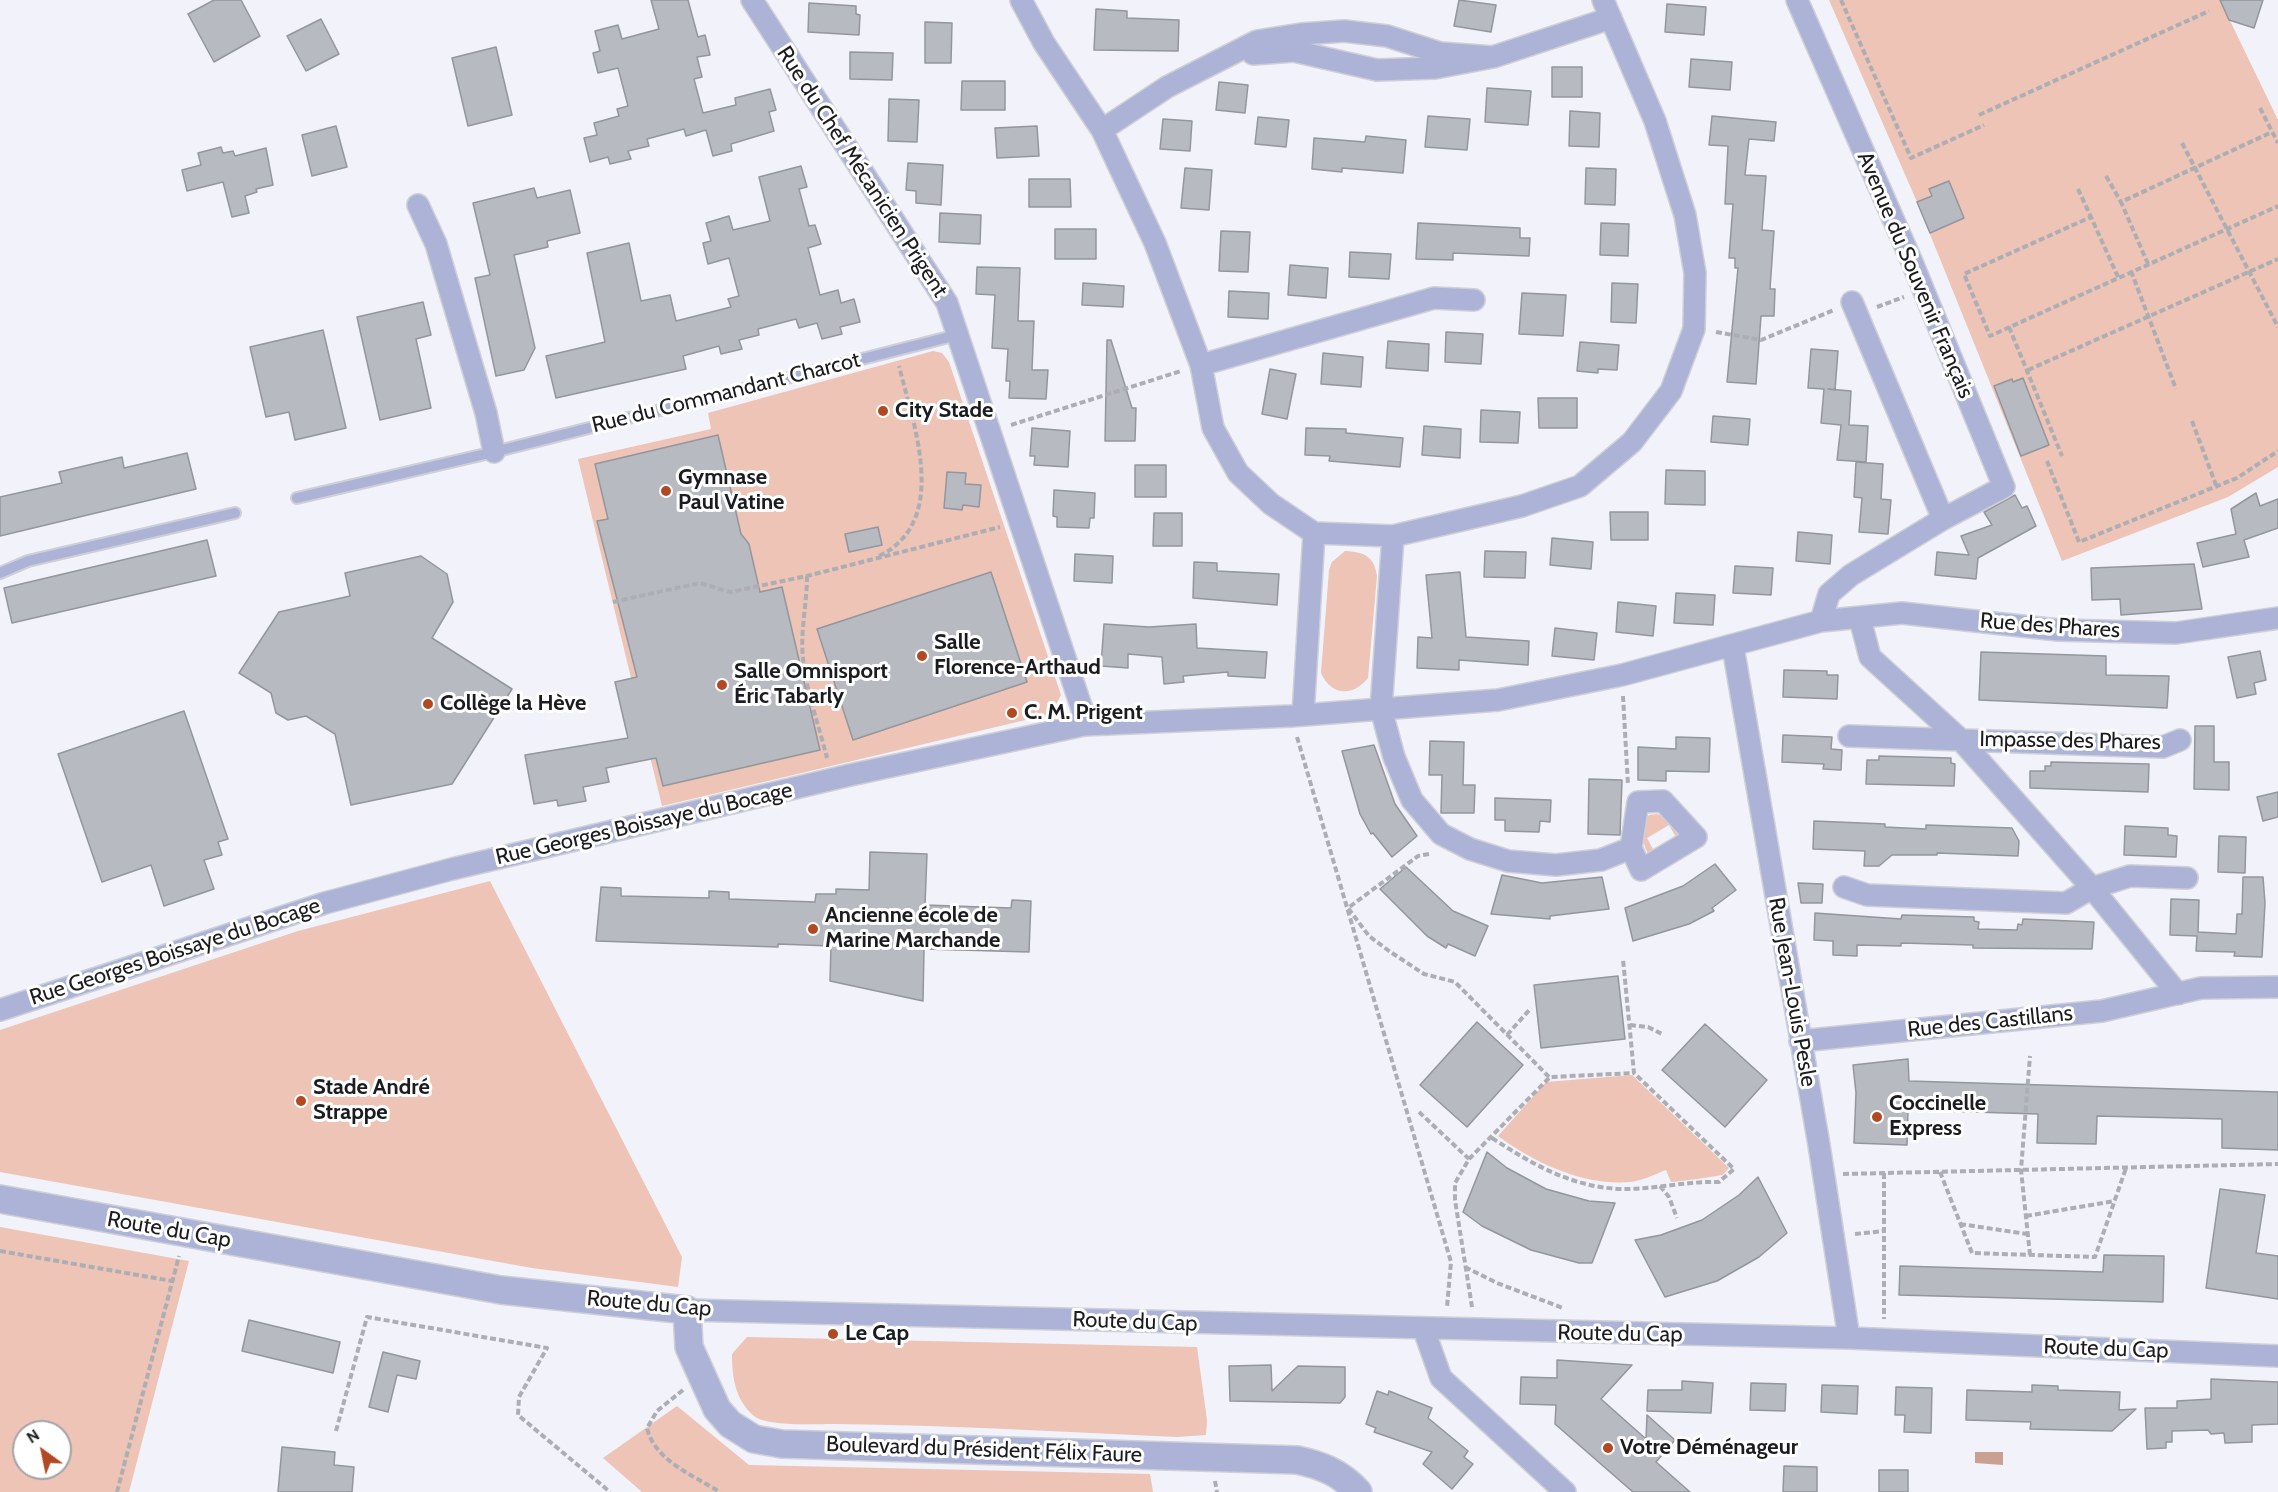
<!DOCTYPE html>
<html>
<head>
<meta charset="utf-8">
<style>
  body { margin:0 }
  #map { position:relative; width:2278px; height:1492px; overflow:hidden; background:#f1f2fa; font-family:Cabin,sans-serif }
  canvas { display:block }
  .north { position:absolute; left:12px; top:1420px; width:60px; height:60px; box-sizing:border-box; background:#fff; border:2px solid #a4a4a5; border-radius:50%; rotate:327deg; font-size:16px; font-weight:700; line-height:24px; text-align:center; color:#1b1c1f }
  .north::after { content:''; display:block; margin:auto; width:21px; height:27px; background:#b14a22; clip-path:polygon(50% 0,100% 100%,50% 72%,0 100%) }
</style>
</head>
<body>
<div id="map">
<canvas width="2278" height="1492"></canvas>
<div class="north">N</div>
</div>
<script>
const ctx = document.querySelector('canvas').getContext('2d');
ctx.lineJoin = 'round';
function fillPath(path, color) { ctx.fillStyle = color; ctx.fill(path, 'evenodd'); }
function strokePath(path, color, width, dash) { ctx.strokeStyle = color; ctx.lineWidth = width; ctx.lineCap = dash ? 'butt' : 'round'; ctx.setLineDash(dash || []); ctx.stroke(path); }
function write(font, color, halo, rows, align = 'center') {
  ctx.font = font + ' Cabin,sans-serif'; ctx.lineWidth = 6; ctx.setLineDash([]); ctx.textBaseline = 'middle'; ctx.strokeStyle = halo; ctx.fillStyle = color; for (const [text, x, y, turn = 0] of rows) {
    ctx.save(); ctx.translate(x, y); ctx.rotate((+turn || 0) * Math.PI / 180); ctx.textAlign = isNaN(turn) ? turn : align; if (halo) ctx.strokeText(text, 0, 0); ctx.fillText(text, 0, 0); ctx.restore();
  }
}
fillPath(new Path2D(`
  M1829 0H2220L2278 120V467L2228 497 2062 561 1917 202Z
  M933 351 942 353 949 362 1061 695 1051 714 662 806 578 459 711 429 708 413Z
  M1345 551C1364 552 1374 556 1377 576L1368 678C1353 697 1331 696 1321 673L1329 570 1332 562Z
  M1657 814 1665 817 1681 834 1677 839 1669 825 1647 838 1655 853H1648C1641 843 1642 825 1649 815Z
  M490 881 682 1257 678 1287 532 1268 0 1172V1030L298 931Z
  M1632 1075 1729 1168C1727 1170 1725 1173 1722 1175 1719 1176 1676 1182 1671 1182L1666 1170C1655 1174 1642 1181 1630 1182 1583 1186 1535 1163 1498 1136L1546 1082Z
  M0 1227 189 1261 129 1492H0ZM24 1432H60V1468H24Z
  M747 1337 1197 1347 1207 1420 1206 1435 1177 1437C1063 1432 949 1425 835 1424 817 1424 768 1427 754 1416 735 1400 732 1377 732 1354Z
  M677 1406 749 1465 1150 1474 1153 1492H642L603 1458Z`), '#edc4b6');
fillPath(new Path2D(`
  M1975 1452H2003V1465L1975 1463Z`), '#caa092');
const building = new Path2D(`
  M214 0H241L260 36 214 62 188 14Z
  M651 0H688L698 37 705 35 710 55 697 57 702 77 694 79 703 113 736 105 735 98 770 89 776 110 769 112 774 131 731 144 732 151 713 156 706 130 686 136 684 129 647 139 649 146 628 151 631 159 610 164 608 157 590 162 584 138 597 135 594 123 619 116 617 109 628 106 618 68 598 73 593 53 600 51 595 31 618 25 622 39 659 29Z
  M1459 0 1496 5 1491 32 1454 26Z
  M2220 0H2263L2254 28 2229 20Z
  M809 3 856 6V14L860 15 859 35 808 32Z
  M1667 4 1706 7 1704 35 1665 32Z
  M1096 9 1127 11V18L1179 20 1178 51 1094 50Z
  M321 19 339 54 306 71 287 36Z
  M925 22 952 23 951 63H925Z
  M496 47 512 115 468 126 452 58Z
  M850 52 893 53 892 80 850 79Z
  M1691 59 1732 62 1730 90 1689 87Z
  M1552 67H1582V97H1552Z
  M962 81H1005V110H961Z
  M1219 82 1248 85 1245 113 1216 110Z
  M1487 88 1531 91 1528 125 1485 122Z
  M889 99 919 100 917 142 888 141Z
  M1570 111 1600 113 1599 147 1569 146Z
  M1428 116 1470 119 1467 150 1425 147Z
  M1712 116 1776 122 1774 141 1749 139 1745 175 1766 176 1762 230 1774 231 1770 289H1775L1774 316H1761L1756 384 1727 382 1738 268H1735V258H1729L1733 204H1725L1728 146 1709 145Z
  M1258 117 1289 120 1286 147 1255 144Z
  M1163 119 1192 121 1190 151 1160 149Z
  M336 126 347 167 312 176 302 135Z
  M1037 126 1039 156 997 158 995 128Z
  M1366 136 1406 140 1403 173 1342 168V172L1312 169 1314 138 1365 142Z
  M221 147 223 153 233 151 235 156 266 148 273 185 256 189 257 192 245 196 249 213 232 217 223 182 187 191 182 170 201 165 198 153Z
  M908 163 943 165 941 205 916 203V191L906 190Z
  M801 166 807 187 799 189 809 226 815 225 821 244 808 248 820 295 838 290 841 303 854 299 860 322 840 327 842 334 822 339 817 323 799 328 796 319 758 329 759 335 739 340 742 349 721 354 719 346 683 356 686 369 556 398 546 356 605 342 587 253 629 243 641 301 670 295 676 321 731 307 728 299 739 296 729 258 708 264 703 243 711 241 706 223 729 216 733 230 770 221 759 177Z
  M1185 168 1212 170 1209 210 1181 208Z
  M1586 168 1616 169 1615 205 1585 204Z
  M1029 179H1070L1071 207H1029Z
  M1949 181 1964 218 1930 233 1917 202 1932 196 1929 189Z
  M534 188 537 198 570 190 580 233 547 241 548 247 514 255 535 348 524 370 496 376 475 278 490 275 473 203Z
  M940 213 981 215 980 244 939 242Z
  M1418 223 1520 228V238H1530L1529 256 1453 253V260L1416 259Z
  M1601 223 1629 224 1628 256 1600 255Z
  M1055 229H1096V259H1055Z
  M1221 231 1250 232 1248 272 1219 271Z
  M1350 252 1391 254 1389 279 1349 277Z
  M1290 265 1328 268 1326 298 1288 295Z
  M977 267 1020 268 1018 321H1034L1032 370H1048L1046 399 1009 398 1010 381H1006L1008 349 992 348 995 295 976 294Z
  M1083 283 1124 286 1123 307 1082 305Z
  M1612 283 1638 284 1636 323 1611 322Z
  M1229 291 1269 293 1268 319 1228 317Z
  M1522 293 1566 295 1563 336 1519 334Z
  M423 302 431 335 416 339 431 408 380 420 357 317Z
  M323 330 346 428 295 440 289 412 266 417 250 347Z
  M1446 332 1483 334 1481 364 1445 362Z
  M1107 340H1111L1132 408H1136L1135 441H1105Z
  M1388 341 1429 344 1428 371 1386 368Z
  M1580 342 1619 345 1617 370 1598 369V373L1577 371Z
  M1811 349 1838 351 1835 390 1828 389 1851 391 1849 425 1868 426 1866 462 1837 460 1841 425 1821 423 1824 389 1808 388Z
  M1323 353 1363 357 1361 387 1321 384Z
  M1270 369 1296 374 1287 419 1262 414Z
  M2023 378 2049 445 2021 456 1994 386 2012 379 2013 382Z
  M1538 398H1577V428H1539Z
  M1481 410 1520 412 1518 443 1480 442Z
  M1713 416 1750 419 1748 445 1711 442Z
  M1424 426 1461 429 1460 458 1422 455Z
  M1032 428 1070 431 1068 467 1034 465 1035 456H1030Z
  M1306 428 1346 429V433L1403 438 1400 467 1329 461 1330 456 1305 455Z
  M718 435 741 534 749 544 760 592 782 587 820 750 663 786 656 758 606 768 609 782 583 787 586 801 558 806 557 800 534 804 525 755 628 738 615 682 637 677 597 521 608 519 595 464Z
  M187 453 196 489 0 536V497L62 483 59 472 122 457 124 468Z
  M1856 462 1883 464 1881 499 1891 500 1888 534 1859 532 1862 498 1854 497Z
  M1135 465H1166V497H1135Z
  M1666 470 1705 471V505L1665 504Z
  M947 472 966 473 965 484 981 485 979 507 963 505 962 510 944 508Z
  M1054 490 1095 493 1094 518H1090L1089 528 1057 527V517L1053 516Z
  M2256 493 2260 506 2278 499V528L2244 540 2249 557 2203 567 2197 543 2236 534 2231 509Z
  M2015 495 2022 508 2027 506 2036 526 1978 558 1976 579 1935 575 1937 552 1969 555 1961 536 1992 525 1984 512Z
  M1610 512H1648V540H1611Z
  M1154 513H1182V546H1153Z
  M878 527 882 545 849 552 845 534Z
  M1798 532 1832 535 1830 564 1796 561Z
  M1552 538 1593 542 1591 569 1550 565Z
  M207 540 216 576 12 623 4 588Z
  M1485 551 1526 552 1525 578 1484 577Z
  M1075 554 1113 556 1112 583 1074 581Z
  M421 556 447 574 453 602 432 638 512 689 452 784 351 805 335 734 306 716 288 720 276 713 271 693 239 673 279 612 350 596 345 573Z
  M1194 562 1217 563V571L1279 574 1277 605 1193 598Z
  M2194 564 2202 609 2121 615 2120 599 2092 600 2091 568Z
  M1735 566 1773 568 1771 595 1733 593Z
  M991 572 1027 682 853 740 817 629Z
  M1460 572 1466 637 1529 641 1528 665 1459 660V670L1417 668 1418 637 1432 638 1426 575Z
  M1676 593 1715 595 1713 625 1674 623Z
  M1618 602 1656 606 1653 636 1616 632Z
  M1104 624 1149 627 1196 624 1197 648 1267 652 1265 678 1228 676V672L1183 676 1184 682 1164 684 1162 657 1128 654V668L1101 666Z
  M1555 628 1597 633 1594 660 1552 656Z
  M2260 651 2266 680 2254 683 2256 694 2237 698 2228 657Z
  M1981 652 2106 656V675L2169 676 2167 708 1979 700Z
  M1784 670 1827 671V675H1838L1837 699 1783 697Z
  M184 711 228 839 218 842 222 855 204 860 214 889 164 906 151 865 102 882 58 754Z
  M2195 726H2214V762H2229V790L2194 789Z
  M1783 735 1832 737 1831 749 1842 750 1841 770 1823 769 1824 764 1782 762Z
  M1676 737 1710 738 1709 772 1666 771V781L1638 780V747L1676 749Z
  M1430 741 1464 742 1463 785H1475L1474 813H1441L1442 775H1429Z
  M1374 745 1395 804 1417 836 1392 857 1373 833 1371 834 1360 814 1342 751Z
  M1879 756 1951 758V763L1955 764 1954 786 1866 784 1867 760H1879Z
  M2051 762 2149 764 2148 792 2030 788V771H2045V766H2051Z
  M1589 779 1622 780 1620 835 1588 834Z
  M2278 792V817L2263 821 2257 797Z
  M1495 798 1551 800 1550 822 1540 821 1539 832 1505 831V820H1495Z
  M1814 821 1885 824V827L1926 829V825L2012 828 2019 841 2018 856 1937 853V855H1892L1879 866H1864L1865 851 1813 849Z
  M2125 826 2168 828V835L2177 836 2176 857 2124 855Z
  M2219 836 2246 837 2245 873 2218 872Z
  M870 852 927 854 925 905 1011 908 1012 900 1031 901 1029 952 924 949 923 1001 830 981 831 946 778 944V947L596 941 601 887 621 888V896L709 898V891L729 892V899L815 902 816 894H836V889L869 890Z
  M1715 864 1736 890 1712 908 1714 911 1689 924 1633 941 1625 908 1683 886Z
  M1406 867 1453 911 1488 926 1475 956 1448 944 1446 948 1427 936 1380 889Z
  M1502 875 1542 883 1602 877 1609 909 1550 916V919L1491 914Z
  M2243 877H2263L2265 903 2262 957 2234 956 2235 952 2196 951 2197 936 2170 935 2171 899 2199 900 2198 932 2236 934 2237 914H2242Z
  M1798 883 1823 884 1822 903H1801Z
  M1815 913 1901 919 1902 915 1974 917V921L1979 922 1978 929 2017 930 2018 924 2022 925 2023 919 2094 922 2092 949 1973 948V945L1901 943V946L1857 945V956L1833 955V941L1814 940Z
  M1618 976 1625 1039 1541 1048 1534 985Z
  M1477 1022 1523 1065 1467 1127 1420 1085Z
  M1705 1024 1767 1080 1725 1127 1662 1070Z
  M1908 1059 1909 1081 2278 1092V1150L2222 1148V1119L2097 1116 2096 1144 2037 1143 2038 1114 1908 1110 1907 1145 1854 1143 1856 1093 1853 1065Z
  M1487 1152 1507 1168 1546 1189 1589 1201 1615 1203 1592 1263H1579L1531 1250 1482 1226 1463 1212Z
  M1758 1177 1787 1233 1759 1257 1717 1281 1665 1297 1635 1240 1661 1235 1702 1220 1739 1195Z
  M2220 1189 2265 1195 2256 1253 2278 1256V1299L2206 1288Z
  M2104 1255 2164 1256 2163 1302 1899 1295 1900 1266 2103 1272Z
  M249 1320 340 1342 333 1373 242 1351Z
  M383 1352 420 1361 416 1379 397 1375 388 1412 369 1407Z
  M1557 1360 1632 1365 1601 1399 1646 1439 1647 1415 1675 1440 1656 1462 1690 1492H1633L1555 1424 1556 1405 1520 1404 1521 1377 1557 1378Z
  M1271 1365 1272 1391 1298 1366 1345 1367V1397L1340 1403 1230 1401 1229 1366Z
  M2211 1379 2278 1382V1424L2252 1425V1442L2225 1443 2224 1433 2211 1434 2208 1430 2172 1431V1442H2166V1448L2147 1449 2145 1408H2177V1401L2211 1399Z
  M1682 1381 1713 1383 1711 1413 1647 1411 1648 1390H1682Z
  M1751 1383 1786 1384 1785 1411 1750 1410Z
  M1822 1385 1858 1386 1857 1414 1821 1412Z
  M2032 1385 2058 1386V1390L2120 1392 2119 1410 2136 1409 2112 1431 2030 1429 2031 1422 1966 1420 1967 1390 2032 1392Z
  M1896 1387 1932 1388 1931 1433 1904 1432 1905 1415H1895Z
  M1377 1391 1388 1395 1389 1391 1432 1408 1428 1418 1468 1451 1464 1457 1473 1464 1452 1489 1423 1464 1432 1452 1374 1432 1376 1428 1366 1424Z
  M282 1447 335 1452 334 1465 354 1467 352 1492H278Z
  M1784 1466 1817 1467V1492H1783Z
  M1879 1470H1908V1492H1879Z`);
fillPath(building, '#b8bac1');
strokePath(building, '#94969d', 1.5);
const service = new Path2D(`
  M297 498 494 452 957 335
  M0 573 28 561 235 513`);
const minor = new Path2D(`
  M752 0 947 303 1082 709 1084 725
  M1021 0 1044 43 1102 130 1155 243 1201 365 1213 428 1238 473 1271 504 1314 533
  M1797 0 1912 262 2004 487 1943 519
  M1253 54 1294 51 1377 70 1435 68 1493 57 1611 18
  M1102 130 1167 87 1257 41 1301 34 1344 31 1387 36 1440 53 1493 57
  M418 205 436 244 486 413 494 452
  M1201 365 1434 298 1474 300
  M1314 533 1393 536 1522 506 1580 486 1632 442 1671 391 1694 329 1695 273 1685 215 1655 121 1603 0
  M1393 536 1381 709 1394 757 1412 800 1441 834 1470 849 1508 861 1556 865 1601 860 1631 848 1641 870 1696 837 1663 801 1638 802 1631 848
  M1860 619 1870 657 1960 739 2092 888 2178 994
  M1821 621 1902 613 2058 630 2176 633 2278 618
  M1733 647 1819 1145 1849 1338
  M1303 715 1314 533
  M1849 736 2163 747 2180 740
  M1844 887 1867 895 2066 903 2092 888 2130 876 2187 878
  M0 1010 325 903 452 869 850 775 1084 725 1291 716 1498 700 1622 675 1821 621 1829 594 1851 575 1943 519 1852 302
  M1800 1041 2102 1011 2201 988 2278 987
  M687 1310 1849 1338 2278 1356
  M1424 1330 1441 1378 1565 1492`);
const tertiary = new Path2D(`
  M0 1199 501 1290 687 1310 689 1347 717 1409 730 1424 754 1439 782 1444 1297 1460C1321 1465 1341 1473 1358 1492`);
strokePath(service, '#cfd0d7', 14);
strokePath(minor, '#cfd0d7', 24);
strokePath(tertiary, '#cfd0d7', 30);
strokePath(new Path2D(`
  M1841 0 1911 158 1984 125
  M2260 108 2278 143
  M1979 115 2209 11
  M2182 143 2278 327
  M2106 176 2121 202
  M2078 189 2091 217
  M2148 264 2121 202 2272 132
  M2131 271 2176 389
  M2118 277 2091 217 1964 274 1990 336 2278 206
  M1877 307 1904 297
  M2009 327 2062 456
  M1716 332 1761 340 1834 310
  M2028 370 2278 259
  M2192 421 2216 485
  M1011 425 1181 371
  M2047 461 2079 542 2237 478 2278 451
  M879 556C951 521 913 424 899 366
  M807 576C807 604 800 631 803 659 806 691 819 726 827 758
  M613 602 700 583 730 592 807 576 1000 527
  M1623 696 1628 785
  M1297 737 1451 1262 1447 1307
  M1429 854 1418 856 1348 908 1369 936 1389 951 1424 974 1455 982 1549 1077
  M1630 1025 1648 1027 1664 1035
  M1507 1035 1531 1008
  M1419 1112 1469 1159
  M1492 1138C1532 1164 1570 1186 1618 1189 1652 1190 1685 1181 1719 1182L1734 1169 1634 1073 1623 959
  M1940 1172 1972 1253 2095 1257 2126 1168
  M1884 1173V1319
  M1843 1174 2278 1164
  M1660 1186 1669 1197 1677 1218
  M2026 1216 2115 1201
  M1960 1224 2027 1234
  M1855 1234 1884 1231
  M0 1251 172 1281
  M2030 1255 2021 1170 2030 1056
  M1465 1267 1497 1283 1563 1308
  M1472 1307 1455 1200V1183L1469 1159 1550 1077 1634 1073
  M683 1390 657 1411 647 1428C654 1460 694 1476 720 1492
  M336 1431 367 1317 547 1348 519 1397 518 1415 610 1492
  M1215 1481 1217 1492
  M117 1492 179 1256`), '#adaeb4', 4, [6, 3]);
strokePath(service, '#acb3d7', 10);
strokePath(minor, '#acb3d7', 21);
strokePath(tertiary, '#acb3d7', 27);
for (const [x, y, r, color] of [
  [883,411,6,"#b14a22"],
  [666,491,6,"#b14a22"],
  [922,656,6,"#b14a22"],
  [722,685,6,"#b14a22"],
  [428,704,6,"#b14a22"],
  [1012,713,6,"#b14a22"],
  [813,929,6,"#b14a22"],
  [301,1101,6,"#b14a22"],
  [1877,1117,6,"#b14a22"],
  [833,1334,6,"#b14a22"],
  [1608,1448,6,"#b14a22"]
]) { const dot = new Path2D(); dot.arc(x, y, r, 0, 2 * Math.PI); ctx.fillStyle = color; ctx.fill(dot); strokePath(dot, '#fff', 2); }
write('22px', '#1b1c1f', '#fff', [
  ["Rue du Chef Mécanicien Prigent",862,172,57],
  ["Avenue du Souvenir Français",1915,275,67],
  ["Rue du Commandant Charcot",726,393,-14],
  ["Rue des Phares",2050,626,4],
  ["Impasse des Phares",2070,741,1],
  ["Rue Georges Boissaye du Bocage",644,824,-13],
  ["Rue Georges Boissaye du Bocage",175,952,-18],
  ["Rue Jean-Louis Pesle",1792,992,80],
  ["Rue des Castillans",1990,1022,-6],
  ["Route du Cap",169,1230,10],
  ["Route du Cap",649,1304,5],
  ["Route du Cap",1135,1322,2],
  ["Route du Cap",1620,1334,1],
  ["Route du Cap",2106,1349,2],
  ["Boulevard du Président Félix Faure",984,1450,2]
]);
write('bold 22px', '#1b1c1f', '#fff', [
  ["City Stade",895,411],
  ["Gymnase",678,478],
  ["Paul Vatine",678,503],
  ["Salle",934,643],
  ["Florence-Arthaud",934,668],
  ["Salle Omnisport",734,672],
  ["Éric Tabarly",734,697],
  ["Collège la Hève",440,704],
  ["C. M. Prigent",1024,713],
  ["Ancienne école de",825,916],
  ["Marine Marchande",825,941],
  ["Stade André",313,1088],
  ["Strappe",313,1113],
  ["Coccinelle",1889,1104],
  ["Express",1889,1129],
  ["Le Cap",845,1334],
  ["Votre Déménageur",1620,1448]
], 'left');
</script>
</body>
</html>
